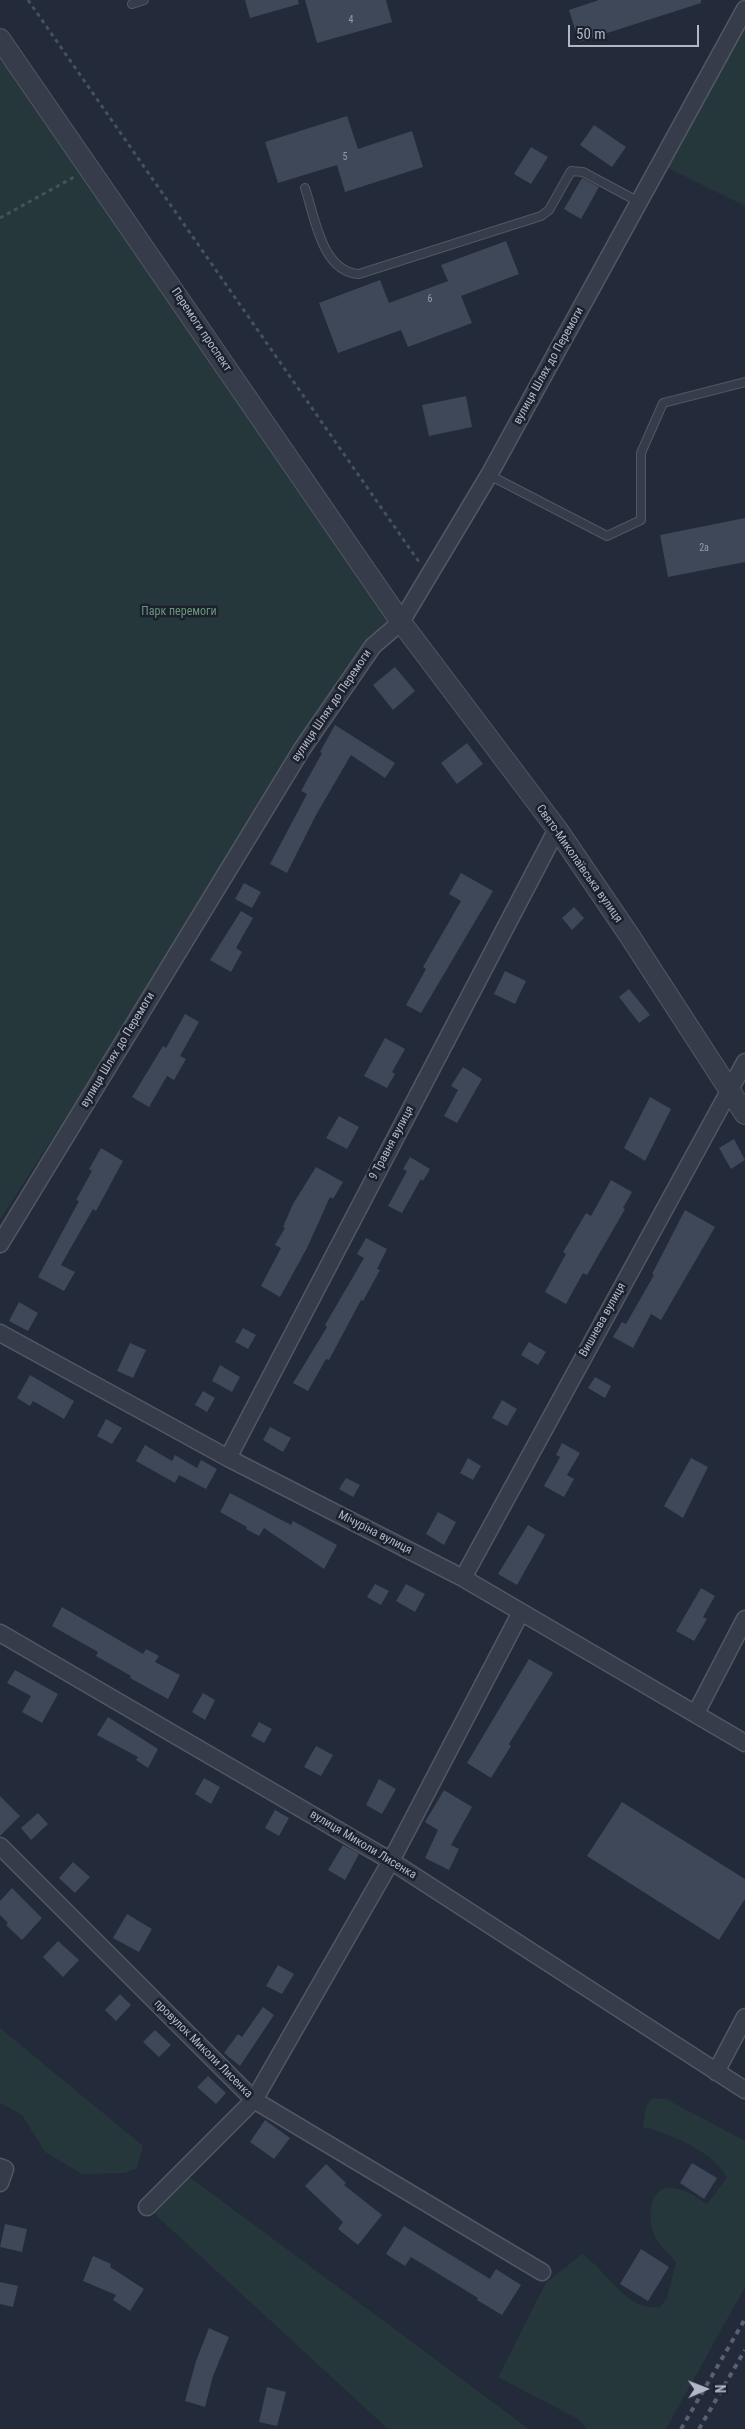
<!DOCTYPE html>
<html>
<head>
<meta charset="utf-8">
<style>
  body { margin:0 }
  #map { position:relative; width:745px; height:2429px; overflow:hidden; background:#232a39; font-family:"Roboto Condensed",sans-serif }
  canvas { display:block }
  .north { position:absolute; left:680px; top:2364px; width:50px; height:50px; -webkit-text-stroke:4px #1c212e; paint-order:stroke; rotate:89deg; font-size:14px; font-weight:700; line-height:20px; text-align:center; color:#b2b7c6 }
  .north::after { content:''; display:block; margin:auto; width:18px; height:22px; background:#b2b7c6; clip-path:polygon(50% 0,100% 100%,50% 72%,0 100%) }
  .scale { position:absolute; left:568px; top:25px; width:131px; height:22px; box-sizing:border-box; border:2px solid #b2b7c6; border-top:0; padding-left:6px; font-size:15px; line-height:18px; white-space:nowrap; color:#b2b7c6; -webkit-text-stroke:4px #1c212e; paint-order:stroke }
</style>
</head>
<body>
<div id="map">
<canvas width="745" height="2429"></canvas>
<div class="north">N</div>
<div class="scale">50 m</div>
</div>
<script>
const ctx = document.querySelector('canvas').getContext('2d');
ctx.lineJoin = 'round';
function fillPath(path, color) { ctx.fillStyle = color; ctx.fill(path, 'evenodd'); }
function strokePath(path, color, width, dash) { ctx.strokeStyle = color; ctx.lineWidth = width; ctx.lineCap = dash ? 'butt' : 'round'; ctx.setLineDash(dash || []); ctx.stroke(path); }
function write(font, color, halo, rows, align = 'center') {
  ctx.font = font + ' "Roboto Condensed",sans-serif'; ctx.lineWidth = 5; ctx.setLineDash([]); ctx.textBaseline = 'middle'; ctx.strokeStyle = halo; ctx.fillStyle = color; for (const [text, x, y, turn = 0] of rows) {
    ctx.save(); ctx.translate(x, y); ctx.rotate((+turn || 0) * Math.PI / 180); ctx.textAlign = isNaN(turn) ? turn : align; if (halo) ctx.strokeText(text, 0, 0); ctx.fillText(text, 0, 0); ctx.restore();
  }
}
fillPath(new Path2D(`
  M745 9V206L660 164Z
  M0 39 401 622 302 749 0 1220Z
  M0 2028 143 2146 137 2168 125 2173 82 2174 45 2152 22 2115 0 2103Z
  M652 2098 666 2099 745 2141V2287L666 2429H587L578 2419 498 2377 546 2283 582 2254C608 2271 626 2312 660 2307L667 2298 676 2262C669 2254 660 2246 656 2238 647 2223 647 2185 672 2188 686 2189 695 2196 707 2204L727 2178C714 2152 670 2133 643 2127L646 2107Z
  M183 2172 529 2429H388L147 2207Z`), '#26373b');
fillPath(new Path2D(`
  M245 0H298L299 4 250 18Z
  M305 0H386L392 22 317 43Z
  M599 0H701V3L579 42 569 10Z
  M347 116 358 149 412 131 423 167 345 192 337 165 278 183 265 142Z
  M594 125 626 147 612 167 580 145Z
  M531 147 548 157 531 184 514 174Z
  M582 178 599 187 581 219 564 209Z
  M506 241 519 274 461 296 472 323 408 347 401 330 338 353 319 303 380 280 389 303 448 281 441 265Z
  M466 396 472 427 429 436 422 405Z
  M745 518V562L668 577 660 535Z
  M395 667 415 691 393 710 373 685Z
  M335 725 395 763 385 778 351 755 316 815 287 873 270 864 307 794 301 791 322 753 320 752Z
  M467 743 483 764 457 784 441 763Z
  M461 873 493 891 421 1013 406 1005 426 969 423 967 461 901 449 894Z
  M244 883 261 892 252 908 235 899Z
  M574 907 584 918 572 930 562 918Z
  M241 911 253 918 236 948 242 952 231 972 210 960Z
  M505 971 526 981 515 1004 494 994Z
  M629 989 650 1015 639 1023 619 997Z
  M185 1014 199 1022 180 1056 186 1059 174 1080 167 1076 149 1107 132 1097 163 1046 166 1048Z
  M385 1038 405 1049 392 1072 395 1074 387 1088 364 1076Z
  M463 1067 482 1079 457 1123 444 1116 458 1090 451 1086Z
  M650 1097 671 1109 645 1161 624 1148Z
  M339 1116 359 1127 347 1149 326 1138Z
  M734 1139 745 1160 731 1169 719 1148Z
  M101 1148 123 1161 96 1211 93 1209 61 1265 75 1272 64 1291 38 1277 79 1201 76 1200 92 1171 89 1169Z
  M410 1157 430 1169 423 1181 421 1179 402 1213 388 1206 407 1171 403 1169Z
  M316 1167 343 1182 333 1199 330 1197 307 1248 280 1297 261 1286 281 1248 275 1245 285 1228 283 1227 293 1204Z
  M611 1180 632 1192 623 1208 625 1209 587 1275 583 1273 566 1304 545 1292 566 1254 563 1252 586 1213 591 1216Z
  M685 1210 715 1227 661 1320 651 1314 633 1348 613 1337 622 1322 626 1324 654 1275 652 1274Z
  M366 1238 387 1249 377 1269 380 1270 363 1301 361 1300 329 1360 326 1359 308 1391 293 1383 327 1327 325 1325 364 1258 357 1254Z
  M19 1302 38 1313 28 1331 9 1321Z
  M243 1328 256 1335 248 1349 235 1342Z
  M529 1342 546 1352 538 1365 521 1355Z
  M130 1343 146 1350 133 1378 117 1371Z
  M220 1365 240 1377 232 1392 212 1381Z
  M30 1375 74 1401 64 1419 33 1401 30 1406 17 1398Z
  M595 1377 611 1386 605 1398 588 1388Z
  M203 1391 215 1398 207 1412 195 1405Z
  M502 1400 517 1409 507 1426 492 1418Z
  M106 1419 122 1428 112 1444 97 1436Z
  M270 1427 291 1438 283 1452 263 1440Z
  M562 1443 580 1453 567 1475 574 1479 564 1497 544 1486 560 1457 556 1455Z
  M145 1445 172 1461 175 1455 197 1468 201 1460 217 1469 206 1489 179 1475 175 1483 136 1461Z
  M468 1458 481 1466 473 1480 460 1473Z
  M691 1458 708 1467 683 1518 664 1506Z
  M346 1478 360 1485 353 1497 339 1489Z
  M230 1493 291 1525 293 1521 337 1545 324 1569 264 1528 259 1536 246 1529 247 1527 220 1512Z
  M438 1512 456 1522 444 1545 426 1534Z
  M528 1525 545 1535 517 1585 498 1574Z
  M375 1584 389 1591 381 1605 367 1597Z
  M406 1584 425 1594 415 1612 396 1601Z
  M701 1588 715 1596 703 1617 707 1619 694 1641 676 1631Z
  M62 1607 143 1654 146 1649 159 1656 155 1662 180 1675 168 1699 130 1678 131 1676 96 1656 98 1652 52 1626Z
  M529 1659 553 1673 509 1744 511 1746 491 1778 467 1763Z
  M15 1670 58 1694 42 1723 22 1712 31 1696 7 1683Z
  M203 1693 215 1700 205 1720 192 1712Z
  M108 1717 158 1749 148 1768 136 1760 138 1757 97 1735Z
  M259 1722 272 1729 264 1743 251 1736Z
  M316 1746 333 1755 321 1776 304 1767Z
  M204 1778 220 1787 211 1804 195 1794Z
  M379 1779 396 1789 382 1814 366 1805Z
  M444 1790 472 1807 451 1845 459 1849 449 1870 425 1858 438 1830 425 1822Z
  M0 1796 20 1816 0 1836Z
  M622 1802 745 1879V1899L719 1940 587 1856Z
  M275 1810 289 1818 279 1836 265 1828Z
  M38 1813 48 1824 31 1840 21 1828Z
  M343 1845 359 1854 345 1880 328 1870Z
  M73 1862 90 1877 75 1893 59 1878Z
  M12 1888 42 1918 22 1940 6 1925 8 1923 0 1915V1901Z
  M127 1914 152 1929 139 1952 113 1938Z
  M58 1941 79 1960 63 1977 43 1957Z
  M278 1965 294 1974 282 1994 266 1986Z
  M120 1994 131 2005 116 2021 105 2010Z
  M263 2007 274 2015 240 2066 224 2053 238 2034 242 2037Z
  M155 2030 171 2045 159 2057 143 2042Z
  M208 2076 226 2093 216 2104 197 2087Z
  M265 2120 290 2138 274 2159 250 2142Z
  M692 2163 717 2178 704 2199 680 2183Z
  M326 2164 346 2183 344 2185 382 2215 358 2245 338 2229 343 2222 305 2186Z
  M5 2224 27 2229 22 2252 0 2247Z
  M404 2226 490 2279 496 2269 521 2285 502 2315 477 2300 478 2298 411 2257 405 2266 386 2254Z
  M641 2249 669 2267 648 2301 620 2284Z
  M93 2256 111 2264 110 2267 144 2289 130 2311 113 2300 116 2295 83 2281Z
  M0 2282 18 2286 13 2307 0 2304Z
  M209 2328 229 2337 213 2376 205 2407 185 2401 196 2361Z
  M267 2387 286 2392 277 2426 259 2422Z`), '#3f4859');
const service = new Path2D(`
  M132 4 144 0
  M305 188C315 218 322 272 359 274L541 216 549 210 571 171 583 172 639 202
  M489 475 607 536 641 520V453L663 403 745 382`);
const minor = new Path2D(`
  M0 1244 302 749 373 646 401 622 489 475 745 9
  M0 1333 228 1458 463 1578 745 1743
  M228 1458 557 829
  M463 1578 745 1062
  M0 1633 391 1861 745 2090
  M696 1713 745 1619
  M0 1846 254 2100 542 2272
  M716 2072 745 2017
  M0 2167 5 2169 0 2183
  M147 2207 254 2100 391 1861 521 1612`);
const tertiary = new Path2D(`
  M0 39 401 622 557 829 629 935 745 1114`);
strokePath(service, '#525764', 10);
strokePath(minor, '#525764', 19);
strokePath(tertiary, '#525764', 22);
strokePath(new Path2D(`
  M28 0 419 562
  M0 218 74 177`), '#435358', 3, [4, 4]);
strokePath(service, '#373c4a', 8);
strokePath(minor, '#373c4a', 16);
strokePath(tertiary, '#373c4a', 20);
strokePath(new Path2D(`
  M681 2429 745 2319
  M699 2429 745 2350`), '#596071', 4, [5, 5]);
write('10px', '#959bab', null, [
  ["4",351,20],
  ["5",345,157],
  ["6",430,299],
  ["2а",704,548]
]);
write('12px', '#b2b7c6', '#1c212e', [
  ["Перемоги проспект",201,330,56],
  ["вулиця Шлях до Перемоги",549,366,-61],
  ["вулиця Шлях до Перемоги",332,706,-56],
  ["Свято-Миколаївська вулиця",579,864,55],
  ["вулиця Шлях до Перемоги",118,1050,-59],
  ["9 Травня вулиця",392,1143,-62],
  ["Вишнева вулиця",603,1320,-61],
  ["Мічуріна вулиця",375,1533,27],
  ["вулиця Миколи Лисенка",363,1845,31],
  ["провулок Миколи Лисенка",203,2049,45]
]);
write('12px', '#6a9579', '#1c212e', [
  ["Парк перемоги",179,612]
]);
</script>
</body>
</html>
